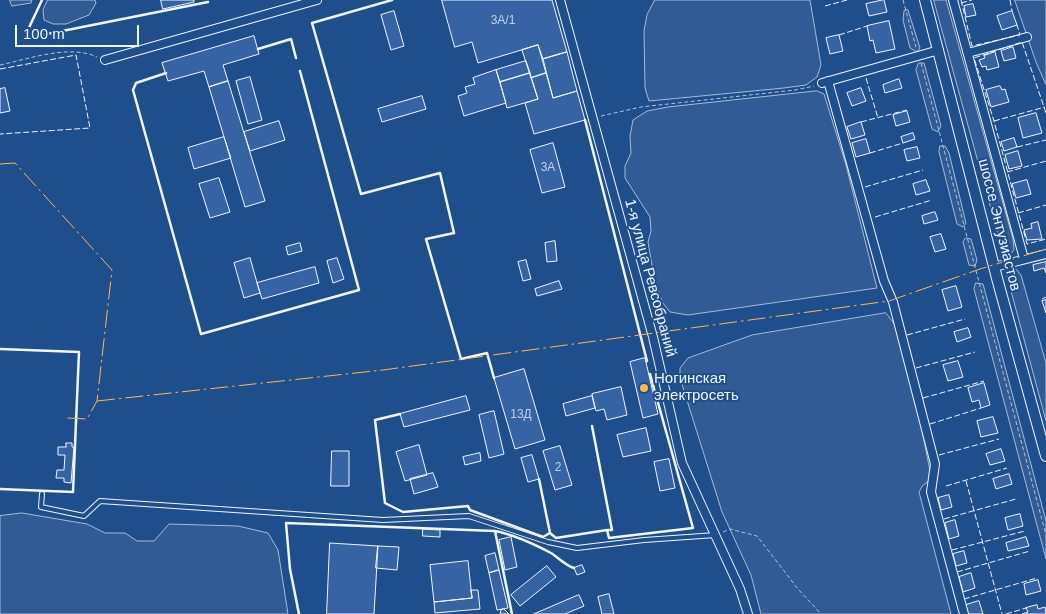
<!DOCTYPE html>
<html>
<head>
<meta charset="utf-8">
<style>
  body { margin:0 }
  #map { position:relative; width:1046px; height:614px; overflow:hidden; background:#1f4e8c; font-family:Helvetica,sans-serif }
  canvas { display:block }
  .scale { position:absolute; left:15px; top:25px; width:124px; height:22px; box-sizing:border-box; border:2px solid #f2f6ff; border-top:0; padding-left:6px; font-size:15px; line-height:18px; white-space:nowrap; color:#f2f6ff; -webkit-text-stroke:4px #1f4e8c; paint-order:stroke }
</style>
</head>
<body>
<div id="map">
<canvas width="1046" height="614"></canvas>
<div class="scale">100 m</div>
</div>
<script>
const ctx = document.querySelector('canvas').getContext('2d');
ctx.lineJoin = 'round';
function fillPath(path, color) { ctx.fillStyle = color; ctx.fill(path, 'evenodd'); }
function strokePath(path, color, width, dash) { ctx.strokeStyle = color; ctx.lineWidth = width; ctx.lineCap = dash ? 'butt' : 'round'; ctx.setLineDash(dash || []); ctx.stroke(path); }
function write(font, color, halo, rows, align = 'center') {
  ctx.font = font + ' Helvetica,sans-serif'; ctx.lineWidth = 4; ctx.setLineDash([]); ctx.textBaseline = 'middle'; ctx.strokeStyle = halo; ctx.fillStyle = color; for (const [text, x, y, turn = 0] of rows) {
    ctx.save(); ctx.translate(x, y); ctx.rotate((+turn || 0) * Math.PI / 180); ctx.textAlign = isNaN(turn) ? turn : align; if (halo) ctx.strokeText(text, 0, 0); ctx.fillText(text, 0, 0); ctx.restore();
  }
}
const built = new Path2D(`
  M10 0H32L31 3 12 6Z
  M48 0H95L96 3 89 15 66 24H53L44 20 43 10Z
  M655 0H810L821 65 817 77 806 85 784 88 649 101 645 88 644 31 647 15Z
  M934 0H946L1013 239 1014 249 1011 254 1006 255 1003 252Z
  M1015 0H1046V85L1036 62Z
  M908 10 920 48 917 52 910 48 903 20 904 11Z
  M919 63H924L941 126 938 132 932 129 916 70Z
  M817 91 824 94 846 165 877 288 688 315 670 312 662 302 654 277 648 242 651 231 650 217 625 178V166L631 153 630 136 633 120 647 111 668 107Z
  M940 146H945L949 153 966 223 963 227 957 224 939 152Z
  M966 238 971 239 977 260 975 266 969 265 963 242Z
  M1016 269 1021 275 1046 363V421L1007 276Z
  M976 283 983 284 1046 521V559L974 289Z
  M886 313 896 326 916 400 930 471 929 481 923 485 919 492 951 614H761L751 575 722 512 680 378V368L688 358 752 335Z
  M22 513 87 524 105 533H125L137 541H154L169 524 238 526 268 533 278 550 288 614H0V516Z`);
fillPath(built, '#305b95');
strokePath(built, '#a8bbd7', 1);
const building = new Path2D(`
  M161 0H194V2L163 9Z
  M442 0H552L567 52 543 59 538 45 478 63 472 42 455 47Z
  M884 0 887 12 869 16 866 4Z
  M973 4 976 15 966 17 964 6Z
  M394 11 404 46 391 50 381 15Z
  M1012 11 1017 25 1002 30 997 16Z
  M889 21 895 49 876 53 873 40 870 41 867 26Z
  M839 35 843 51 830 54 826 38Z
  M254 36 259 54 223 65 228 81 209 87 204 71 168 81 162 63Z
  M538 45 546 73 531 78 522 50Z
  M1013 47 1016 58 1004 61 1001 51Z
  M567 52 577 91 553 98 543 59Z
  M995 52 999 67 987 70 986 66 982 67 979 60 985 58 984 56Z
  M526 61 530 73 500 82 496 70Z
  M496 70 506 103 464 116 458 96 467 93 465 87 475 84 473 78Z
  M530 73 538 99 507 108 500 82Z
  M546 73 553 98 577 91 585 120 534 134 525 103 538 99 531 78Z
  M250 77 262 120 248 124 236 81Z
  M899 79 902 88 885 93 883 85Z
  M228 81 265 201 245 207 209 87Z
  M1000 86 1002 90 1005 89 1009 102 991 107 986 90Z
  M5 88 10 111 0 113V89Z
  M861 88 866 101 852 106 847 93Z
  M422 96 426 109 382 122 378 109Z
  M907 111 910 122 896 126 893 115Z
  M1036 113 1042 133 1023 138 1018 118Z
  M279 121 285 140 250 151 244 132Z
  M861 122 865 135 851 139 847 127Z
  M913 133 915 139 903 143 901 137Z
  M224 137 231 158 194 169 188 148Z
  M1014 138 1017 147 1004 151 1001 142Z
  M866 139 870 153 856 157 852 143Z
  M553 143 565 187 542 193 530 150Z
  M917 147 920 158 907 161 904 150Z
  M1018 151 1022 166 1009 169 1005 155Z
  M219 178 230 212 210 218 199 184Z
  M926 180 930 191 916 195 913 184Z
  M1027 180 1031 194 1016 198 1012 184Z
  M935 212 938 220 924 224 922 216Z
  M1038 222 1042 239 1027 240 1024 230 1032 228 1031 224Z
  M941 234 946 249 935 252 930 237Z
  M555 241 557 261 547 262 545 243Z
  M300 243 302 251 288 255 286 247Z
  M250 258 260 293 244 298 234 263Z
  M337 258 344 279 333 283 327 261Z
  M526 260 531 279 523 281 518 262Z
  M1046 262V273L1044 268 1034 271 1033 265Z
  M315 267 319 283 262 299 257 283Z
  M559 281 562 289 537 296 535 289Z
  M956 286 962 307 948 311 942 290Z
  M1046 300V313L1042 301Z
  M968 328 971 337 957 342 954 332Z
  M645 358 658 414 643 418 630 362Z
  M958 361 963 377 948 381 943 365Z
  M524 369 545 440 515 449 494 378Z
  M984 383 990 405 981 408 979 400 972 402 968 388Z
  M621 387 627 415 607 420 604 409 596 411 592 394Z
  M466 396 470 410 404 427 400 414Z
  M592 396 595 408 566 416 563 404Z
  M494 411 504 454 489 458 479 415Z
  M993 417 998 433 981 437 977 421Z
  M646 428 651 451 623 457 617 435Z
  M66 443H72V447H74L71 483 64 482V478H56L57 470H64L65 455H58V447H66Z
  M419 445 427 475 405 481 396 452Z
  M560 446 572 485 555 490 543 451Z
  M1001 449 1005 461 990 465 986 454Z
  M332 451H349V486H331Z
  M480 453 481 461 465 465 463 457Z
  M532 455 539 479 528 482 521 458Z
  M669 459 675 488 660 491 654 462Z
  M433 473 438 487 414 494 410 479Z
  M1009 474 1012 484 996 489 993 479Z
  M949 495 952 507 941 510 938 498Z
  M1020 514 1023 526 1008 530 1005 518Z
  M955 520 959 536 949 539 945 523Z
  M423 529 440 530V537L423 536Z
  M511 537 517 567 505 570 499 540Z
  M1026 537 1029 546 1008 551 1006 543Z
  M330 543 378 546 374 614H327Z
  M378 546 399 547 397 570 376 568Z
  M964 551 967 563 956 566 953 554Z
  M495 553 499 570 489 573 485 556Z
  M468 561 472 598 434 602 430 565Z
  M582 565 585 572 577 575 574 568Z
  M547 566 556 577 520 606 511 595Z
  M499 570 508 608 497 610 489 573Z
  M971 573 975 588 963 592 959 577Z
  M1038 580 1041 591 1026 595 1024 584Z
  M471 590H478L480 609 435 613 434 602 472 598Z
  M609 594 614 614H602L598 597Z
  M579 595 584 606 565 614H534Z
  M979 601 983 614H968L966 605Z
  M1037 605 1038 609 1045 607 1046 614H1022L1028 612 1026 608Z
  M504 609 509 614H500L501 610Z`);
fillPath(building, '#3563a3');
strokePath(building, '#f2f6ff', 1);
const lane = new Path2D(`
  M42 494 41 507 84 516 100 501 383 520 469 516 548 542 577 548 644 540 716 535`);
const street = new Path2D(`
  M560 0 653 337 682 463 740 589 748 614
  M953 0 1024 259
  M968 53 1027 37
  M105 60 317 0
  M828 81 884 281 893 302 935 464 931 492 964 614
  M822 83 939 50
  M994 267 1046 254`);
const secondary = new Path2D(`
  M925 0 998 282 1046 456`);
strokePath(lane, '#f2f6ff', 6);
strokePath(street, '#f2f6ff', 10);
strokePath(secondary, '#f2f6ff', 12);
strokePath(new Path2D(`
  M903 0 916 47
  M921 63 1046 535
  M0 65C29 59 69 44 97 57
  M601 116 641 107 795 90 814 86
  M723 532 730 529 757 536 798 589 821 614`), '#b3c4dc', 1, [4, 2.5]);
strokePath(lane, '#1f4e8c', 4);
strokePath(street, '#1f4e8c', 8);
strokePath(secondary, '#1f4e8c', 10);
strokePath(new Path2D(`
  M961 0 972 46 1020 35 1017 25
  M1010 0 1012 11
  M961 3 972 0
  M825 6 847 0
  M839 35 867 26
  M0 69 76 55 90 128 0 134
  M866 78 878 118
  M1046 113 1022 42 974 58 994 121 1027 244 1046 239
  M994 121 1045 107
  M861 122 907 110
  M1017 147 1046 140
  M870 153 903 143
  M1007 172 1046 161
  M865 187 923 170
  M1018 213 1046 205
  M875 217 932 200
  M1042 299 1046 297
  M907 335 965 319
  M916 368 975 352
  M923 398 984 381
  M930 424 981 408
  M939 455 999 439
  M966 481 1002 614
  M946 486 1007 468
  M944 519 1016 499
  M952 550 1025 531
  M957 572 1030 551
  M964 599 1037 578
  M1006 614 1026 608`), '#f2f6ff', 1, [6, 2.5]);
strokePath(new Path2D(`
  M42 0 26 34 32 37 208 2
  M392 0 312 23 361 194 440 173 454 233 426 239 461 359 487 353 494 378
  M258 49 291 39 296 58
  M166 73 136 83 133 90 201 334 359 290 300 71
  M585 120 647 361
  M0 349 79 352 73 492 0 489
  M400 414 375 420 385 503 403 512 468 506 470 510 543 537 550 533 556 538 607 530 609 538 693 528 650 374
  M592 426 612 530H607
  M539 479 550 533
  M495 531 512 614
  M299 614 290 569 286 523 495 531C515 535 534 544 551 553 559 558 565 565 574 568`), '#f2f6ff', 2.5);
strokePath(new Path2D(`
  M0 164 15 163 112 270 97 401 87 419 67 418
  M97 401 383 370 889 301 980 269 1046 249`), '#ffb74d', 1, [18, 4, 2.5, 4]);
for (const [x, y, r, color] of [
  [644,388,5,"#ffb74d"]
]) { const dot = new Path2D(); dot.arc(x, y, r, 0, 2 * Math.PI); ctx.fillStyle = color; ctx.fill(dot); strokePath(dot, '#1f4e8c', 2); }
write('12px', '#c3d1e8', null, [
  ["3А/1",503,21],
  ["3А",548,168],
  ["13Д",521,415],
  ["2",558,468]
]);
write('15px', '#f2f6ff', '#1f4e8c', [
  ["шоссе Энтузиастов",999,225,76],
  ["1-я улица Ревсобраний",650,278,75]
]);
write('15px', '#f2f6ff', '#1f4e8c', [
  ["Ногинская",654,379],
  ["электросеть",654,396]
], 'left');
</script>
</body>
</html>
